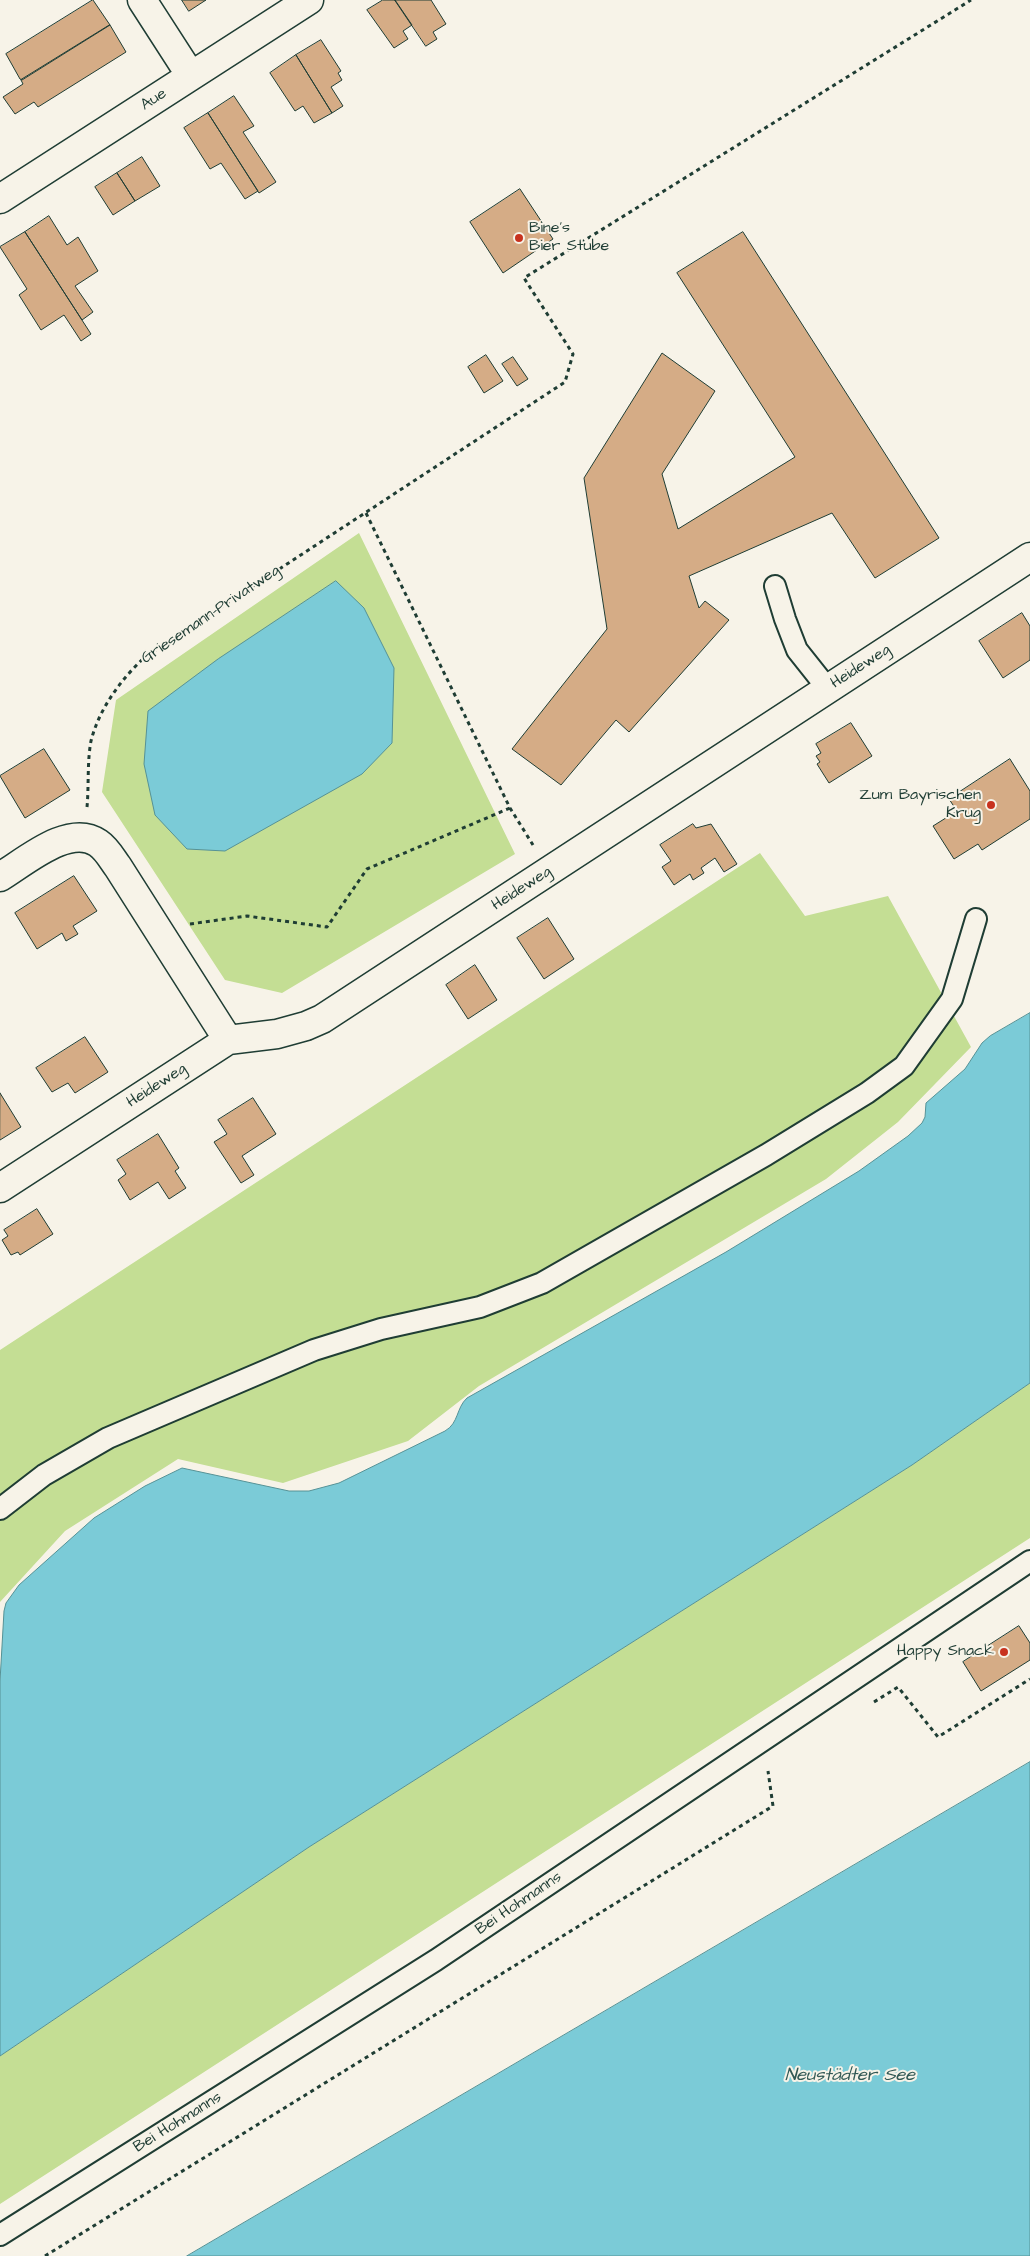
<!DOCTYPE html>
<html>
<head>
<meta charset="utf-8">
<style>
  body { margin:0 }
  canvas { display:block; background:#f7f3e8 }
</style>
</head>
<body>
<canvas width="1030" height="2256"></canvas>
<script>
const ctx = document.querySelector('canvas').getContext('2d');
ctx.lineJoin = 'round';
function fillPath(path, color) { ctx.fillStyle = color; ctx.fill(path, 'evenodd'); }
function strokePath(path, color, width, dash) { ctx.strokeStyle = color; ctx.lineWidth = width; ctx.lineCap = dash ? 'butt' : 'round'; ctx.setLineDash(dash || []); ctx.stroke(path); }
function write(font, color, halo, rows, align = 'center') {
  ctx.font = font + ' "Architects Daughter",sans-serif'; ctx.lineWidth = 4; ctx.setLineDash([]); ctx.textBaseline = 'middle'; ctx.strokeStyle = halo; ctx.fillStyle = color; for (const [text, x, y, turn = 0] of rows) {
    ctx.save(); ctx.translate(x, y); ctx.rotate((+turn || 0) * Math.PI / 180); ctx.textAlign = isNaN(turn) ? turn : align; if (halo) ctx.strokeText(text, 0, 0); ctx.fillText(text, 0, 0); ctx.restore();
  }
}
fillPath(new Path2D(`
  M359 533 515 854 282 993 225 980 102 792 116 700Z
  M760 853 805 916 888 896 971 1047 898 1122 826 1179 479 1386 408 1441 283 1483 178 1459 65 1531 0 1602V1350Z
  M1030 1383V1538L0 2204V2056L309 1847 912 1465Z`), '#c4de94');
const water = new Path2D(`
  M336 581 364 608 394 668 392 743 362 774 225 851 187 849 155 815 144 764 148 711 218 659Z
  M1030 1013V1383L912 1465 309 1847 0 2056V1681L4 1611 6 1603 19 1585 94 1518 145 1486 182 1468 289 1491H309L339 1483 445 1431C459 1423 456 1408 467 1398L726 1252 859 1171 908 1136 922 1123 925 1117 926 1103 965 1069 982 1043 990 1036Z
  M1030 1762V2256H187Z`);
fillPath(water, '#7bcbd7');
strokePath(water, '#569296', 1);
const building = new Path2D(`
  M93 0 110 25 22 80 20 79 6 54Z
  M182 0H206L189 11Z
  M383 0H395L412 25 403 31 408 39 394 48 367 10Z
  M395 0H431L446 24 433 32 437 39 426 46Z
  M110 25 126 52 38 107 34 102 15 114 3 97 23 84 21 80Z
  M321 40 341 71 338 73 342 80 331 87 343 106 332 113 296 55Z
  M296 55 332 113 314 123 303 106 295 111 270 73Z
  M234 96 254 126 243 132 276 182 259 193 208 113Z
  M208 113 258 191 245 199 221 163 210 169 184 128Z
  M142 157 160 186 135 201 117 173Z
  M117 173 135 201 113 215 95 187Z
  M520 189 553 239 503 273 470 222Z
  M49 216 67 245 78 237 98 271 75 286 93 312 82 320 25 232Z
  M25 232 91 334 81 341 64 315 41 330 19 295 27 289 0 247Z
  M743 232 939 538 875 578 832 513 689 576 699 608 705 601 729 620 629 732 616 720 561 785 512 749 607 629 584 478 662 353 715 391 662 474 678 529 795 457 677 273Z
  M486 355 503 381 484 393 468 367Z
  M513 357 528 379 517 386 502 364Z
  M1022 613 1030 626V660L1003 678 979 641Z
  M851 723 872 756 829 783 817 764 820 762 816 756 821 753 816 744Z
  M44 749 70 790 25 818 0 776Z
  M1010 759 1030 791V819L982 850 978 844 954 859 933 826 957 811 949 799Z
  M693 824 696 828 711 824 737 864 724 872 715 858 701 868 704 873 693 880 690 874 674 885 662 867 671 861 660 845Z
  M74 876 97 911 73 926 78 934 66 941 62 933 37 949 15 913Z
  M548 918 574 959 544 979 517 938Z
  M475 965 497 1000 468 1019 446 985Z
  M85 1037 108 1072 75 1093 68 1083 52 1092 36 1068Z
  M0 1093 21 1127 0 1140Z
  M253 1098 276 1134 242 1156 254 1175 241 1183 214 1142 227 1134 218 1120Z
  M158 1134 179 1168 175 1171 186 1188 169 1199 158 1182 130 1200 118 1180 126 1174 117 1160Z
  M37 1209 53 1234 20 1255 18 1252 11 1255 2 1240 8 1236 4 1230Z
  M1019 1626 1030 1643V1660L981 1691 963 1662Z`);
fillPath(building, '#d5ac86');
strokePath(building, '#1f3d34', 1);
const service = new Path2D(`
  M775 586 785 619 797 650 828 689
  M0 1509 44 1475 108 1438 314 1350 381 1329 480 1307 542 1283 766 1155 867 1093 904 1066 952 999 976 919
  M0 2235 436 1960 1030 1561`);
const minor = new Path2D(`
  M142 0 191 76
  M0 199 309 0
  M0 877C25 862 69 823 98 843 107 849 112 859 118 867L228 1040
  M0 1188 228 1040 277 1034 306 1026 322 1019 1030 557`);
strokePath(service, '#1f3d34', 24);
strokePath(minor, '#1f3d34', 31);
strokePath(new Path2D(`
  M366 513 510 808 533 845
  M87 807C89 786 87 762 91 741 99 709 121 679 145 657L565 382 573 354 524 278 971 0
  M190 924 247 916 327 927 367 869 510 808
  M874 1702 898 1687 938 1737 1030 1679
  M45 2256 773 1806 768 1771`), '#1f3d34', 3, [4, 4]);
strokePath(service, '#f7f3e8', 20);
strokePath(minor, '#f7f3e8', 28);
for (const [x, y, r, color] of [
  [519,238,5,"#c8321e"],
  [991,805,5,"#c8321e"],
  [1004,1652,5,"#c8321e"]
]) { const dot = new Path2D(); dot.arc(x, y, r, 0, 2 * Math.PI); ctx.fillStyle = color; ctx.fill(dot); strokePath(dot, '#f7f3e8', 2); }
write('16px', '#1f3d34', '#f7f3e8', [
  ["Aue",154,100,-33],
  ["Griesemann-Privatweg",211,615,-34],
  ["Heideweg",861,667,-33],
  ["Heideweg",522,889,-33],
  ["Heideweg",157,1086,-33],
  ["Bei Hohmanns",519,1904,-34],
  ["Bei Hohmanns",178,2123,-32]
]);
write('16px', '#1f3d34', '#f7f3e8', [
  ["Bine's",529,229,"left"],
  ["Bier Stube",529,247,"left"],
  ["Zum Bayrischen",981,796],
  ["Krug",981,814],
  ["Happy Snack",994,1652]
], 'right');
write('italic 18px', '#315955', '#f7f3e8', [
  ["Neustädter See",850,2076]
]);
</script>
</body>
</html>
